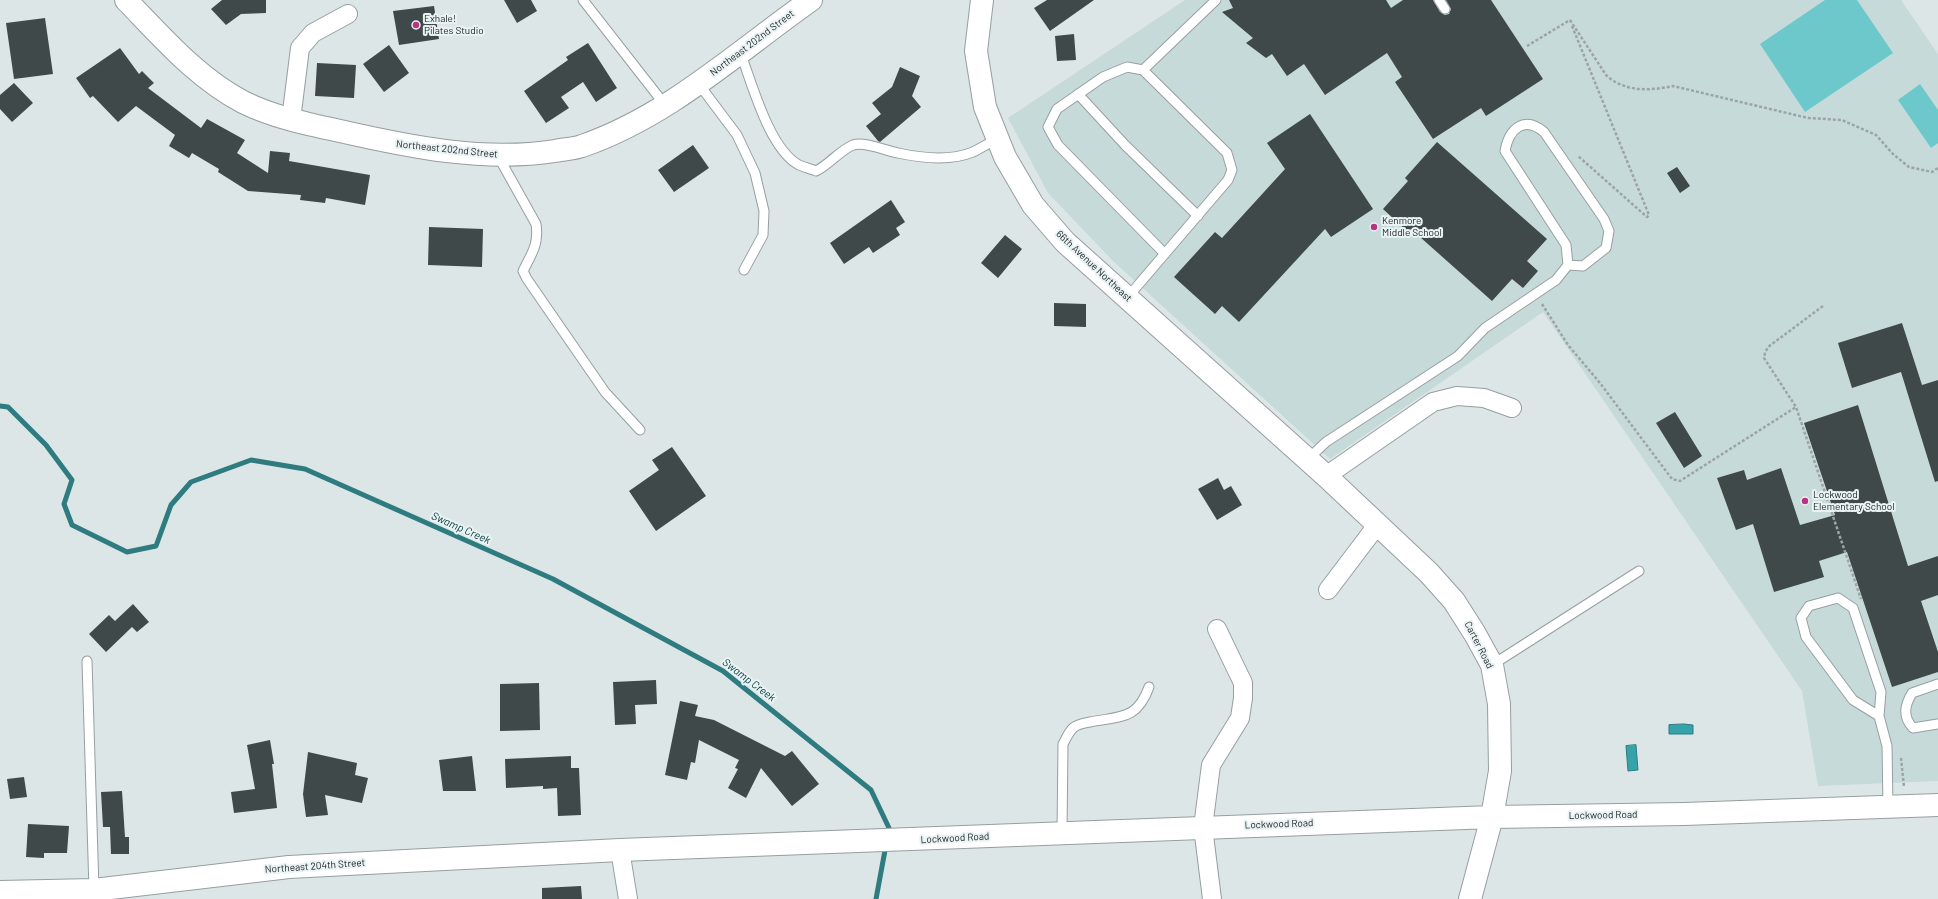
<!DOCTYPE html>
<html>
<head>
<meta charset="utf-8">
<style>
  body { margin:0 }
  canvas { display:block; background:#dce6e6 }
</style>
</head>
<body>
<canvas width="1938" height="899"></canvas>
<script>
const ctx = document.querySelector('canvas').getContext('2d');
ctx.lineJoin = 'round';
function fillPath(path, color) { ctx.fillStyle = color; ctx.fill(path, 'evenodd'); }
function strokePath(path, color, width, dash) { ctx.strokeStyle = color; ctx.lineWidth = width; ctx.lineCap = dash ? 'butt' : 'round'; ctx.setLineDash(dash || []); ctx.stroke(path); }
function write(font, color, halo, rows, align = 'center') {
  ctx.font = font + ' Barlow,sans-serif'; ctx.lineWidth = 4; ctx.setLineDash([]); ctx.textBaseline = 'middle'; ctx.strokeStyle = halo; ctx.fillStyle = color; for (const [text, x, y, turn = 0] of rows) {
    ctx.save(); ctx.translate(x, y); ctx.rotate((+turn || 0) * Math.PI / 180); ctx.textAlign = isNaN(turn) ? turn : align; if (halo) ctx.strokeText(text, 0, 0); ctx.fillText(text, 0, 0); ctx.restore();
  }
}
fillPath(new Path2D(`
  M1185 0H1901L1938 54V781L1818 786 1802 691 1543 312 1330 459 1113 261 1048 193 1008 118Z`), '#c7dada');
fillPath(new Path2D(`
  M1825 0H1857L1893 53 1805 112 1760 44Z
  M1920 84 1938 110V143L1931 148 1898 100Z`), '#6dc8cc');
const water = new Path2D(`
  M1684 724 1693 725V734H1669V725Z
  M1636 745 1638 770 1628 771 1626 746Z`);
fillPath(water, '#35a3a9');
strokePath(water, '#2e7b80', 1);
strokePath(new Path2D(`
  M0 406 8 407 46 445 72 480 64 504 72 525 127 552 156 546 171 505 191 482 251 460 305 469 553 579 723 671 871 790 889 828 888 835
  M876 899 886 845`), '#2e7b80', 5);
fillPath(new Path2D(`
  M222 0H266V13L241 14 226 25 211 9Z
  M504 0H531L537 11 517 23Z
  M1047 0H1094L1050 31 1034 8Z
  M1229 0H1386L1391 8 1403 0H1433L1440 12 1445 15 1449 14 1451 9 1446 0H1491L1543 79 1486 116 1481 108 1433 139 1395 82 1402 77 1387 53 1325 95 1304 64 1287 76 1272 54 1266 58 1246 43 1253 38 1222 12 1233 8Z
  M434 6 439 39 399 45 393 11Z
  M45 18 53 74 14 79 6 23Z
  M1074 34 1076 60 1057 61 1055 36Z
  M588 43 617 88 596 102 583 82 561 97 569 108 546 123 524 91 568 60 566 57Z
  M389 45 409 73 384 92 363 64Z
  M120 48 139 74 142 71 154 83 148 88 201 128 207 119 245 140 237 153 268 173 270 151 290 153 289 161 370 175 365 205 326 198 325 203 300 200 301 195 248 191 218 172 219 169 192 153 189 158 169 146 175 135 136 106 118 122 93 96 90 98 76 78Z
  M317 63 356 65 354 98 315 96Z
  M900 67 920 76 912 96 921 107 880 142 878 141 866 126 881 114 872 103 892 87Z
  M14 83 33 103 12 122 0 109V95Z
  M1310 114 1373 209 1331 237 1325 229 1239 322 1222 306 1215 314 1174 277 1215 232 1222 238 1285 169 1267 143Z
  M1437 142 1547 239 1527 261 1538 271 1523 288 1512 279 1492 301 1411 229 1408 232 1383 209 1408 181 1405 178Z
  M693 145 709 168 674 192 658 170Z
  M1677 167 1690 186 1680 193 1667 173Z
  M891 200 905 222 896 228 900 235 873 253 869 247 844 264 830 243Z
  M429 227 483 229 482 267 428 265Z
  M1005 235 1022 249 998 278 981 263Z
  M1054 303 1086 304V327L1054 326Z
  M1902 323 1922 385 1938 380V481L1935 482 1901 372 1852 388 1838 343Z
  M1858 405 1908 566 1938 556V595L1921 601 1938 652V672L1892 687 1847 552 1819 561 1824 577 1774 592 1753 524 1736 530 1717 478 1744 470 1747 480 1781 468 1800 525 1835 515 1804 423Z
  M1675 412 1702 456 1684 468 1656 423Z
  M672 447 706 496 656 531 629 491 659 470 652 460Z
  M1218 478 1224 490 1231 486 1242 505 1217 520 1198 489Z
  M133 604 149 622 137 632 132 627 106 652 89 634 109 615 115 621Z
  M656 680 657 704 635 705 636 724 615 725 613 682Z
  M539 683 540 730 500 731V684Z
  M680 701 698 705 695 716 714 720 785 756 792 751 819 784 792 806 761 768 746 798 728 788 738 769 735 768 739 760 699 740 695 763 691 762 687 780 665 775Z
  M270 740 274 764H272L277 808 234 813 231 792 255 789 247 745Z
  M308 752 357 763 355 775 368 778 362 803 325 795 328 815 306 817 303 794Z
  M472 756 476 791H443L439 760Z
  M571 756V768H579L581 815 558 816 557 788 543 789V786L506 788 505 759Z
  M24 777 27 797 10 799 7 779Z
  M122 791 125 837H129V854H111L110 827H103L101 792Z
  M28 824 69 826 67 853H44V858L26 857Z
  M581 886 582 899H542V888Z`), '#404949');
const service = new Path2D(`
  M583 0 665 105
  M1439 0 1445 9
  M740 52C752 83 769 149 799 165 804 167 811 169 816 171 830 164 839 151 853 145 865 141 886 151 898 153 921 158 951 161 973 152 981 148 989 143 997 139
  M1143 70 1216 0
  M698 83 737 135 755 173 764 211 763 235 744 270
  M1078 94 1125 145 1198 216
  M498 156 536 224C539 244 532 253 523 271L527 279 605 392 640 430
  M1127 298 1228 180 1232 170 1227 153 1143 70 1127 67 1103 77 1057 109 1048 127 1058 145 1165 254
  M1307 460 1326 442 1458 356 1485 328 1556 280 1568 265 1566 245 1505 151C1509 129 1524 115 1544 132L1604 219 1609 231 1606 248 1583 266 1568 265
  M87 661 94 890
  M1492 665 1639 571
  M1938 684 1912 693C1905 705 1902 716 1913 728L1938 724
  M1879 716 1853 700 1806 637 1801 618 1809 606 1838 598 1853 608 1881 692 1879 716 1887 746 1888 807
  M1062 832 1063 744C1066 739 1068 733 1073 728 1077 724 1085 723 1090 722 1121 716 1137 720 1149 687`);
const minor = new Path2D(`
  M291 120 300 48 313 33 348 14
  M1326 476 1433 402 1457 396 1484 398 1512 408
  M1328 590 1378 524
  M620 850 628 899
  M1212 899 1203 827 1211 765 1240 718 1243 698V683L1217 629`);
const tertiary = new Path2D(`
  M126 0C162 37 197 78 243 102 273 117 307 124 340 131 410 147 484 162 555 151 564 149 574 149 582 146 669 116 737 52 811 0
  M982 0 976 51 985 107 1005 157 1033 205 1065 242 1326 476 1429 573 1454 601 1475 634 1492 665 1499 704 1500 771 1492 817 1470 899
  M0 892 94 890 289 867 620 850 1492 817 1684 814 1938 805`);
strokePath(service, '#969fa0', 11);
strokePath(minor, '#969fa0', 20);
strokePath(tertiary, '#969fa0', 24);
strokePath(new Path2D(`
  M1570 20 1606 75C1624 92 1650 91 1673 86L1808 118 1842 120 1876 135 1893 154 1909 167 1932 172 1938 168
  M1572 26 1649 215 1647 217 1578 156
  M1527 46 1570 20
  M1542 304 1568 345 1600 383 1672 479 1680 481 1796 407
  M1823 306 1768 347 1765 353 1764 358 1796 407 1861 599
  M1901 758 1904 787`), '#9da4a5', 2.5, [3, 2]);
strokePath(service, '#fff', 9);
strokePath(minor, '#fff', 18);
strokePath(tertiary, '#fff', 22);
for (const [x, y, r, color] of [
  [416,25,4,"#b7357f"],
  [1374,227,4,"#b7357f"],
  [1805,501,4,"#b7357f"]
]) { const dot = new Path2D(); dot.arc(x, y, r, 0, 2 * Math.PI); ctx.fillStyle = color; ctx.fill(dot); strokePath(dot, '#e9f3f4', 1.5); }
write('10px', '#1c1f20', '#e9f3f4', [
  ["Exhale!",424,19],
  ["Pilates Studio",424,31],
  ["Kenmore",1382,221],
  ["Middle School",1382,233],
  ["Lockwood",1813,495],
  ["Elementary School",1813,507]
], 'left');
write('10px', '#1c1f20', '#e9f3f4', [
  ["Northeast 202nd Street",752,43,-37],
  ["Northeast 202nd Street",447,149,6],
  ["66th Avenue Northeast",1094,266,43],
  ["Carter Road",1479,645,63],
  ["Lockwood Road",1603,815,-1],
  ["Lockwood Road",1279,824,-2],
  ["Lockwood Road",955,838,-3],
  ["Northeast 204th Street",315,866,-4]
]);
write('italic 11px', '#063a3d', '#e9f3f4', [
  ["Swamp Creek",461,528,24],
  ["Swamp Creek",749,680,37]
]);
</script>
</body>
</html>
